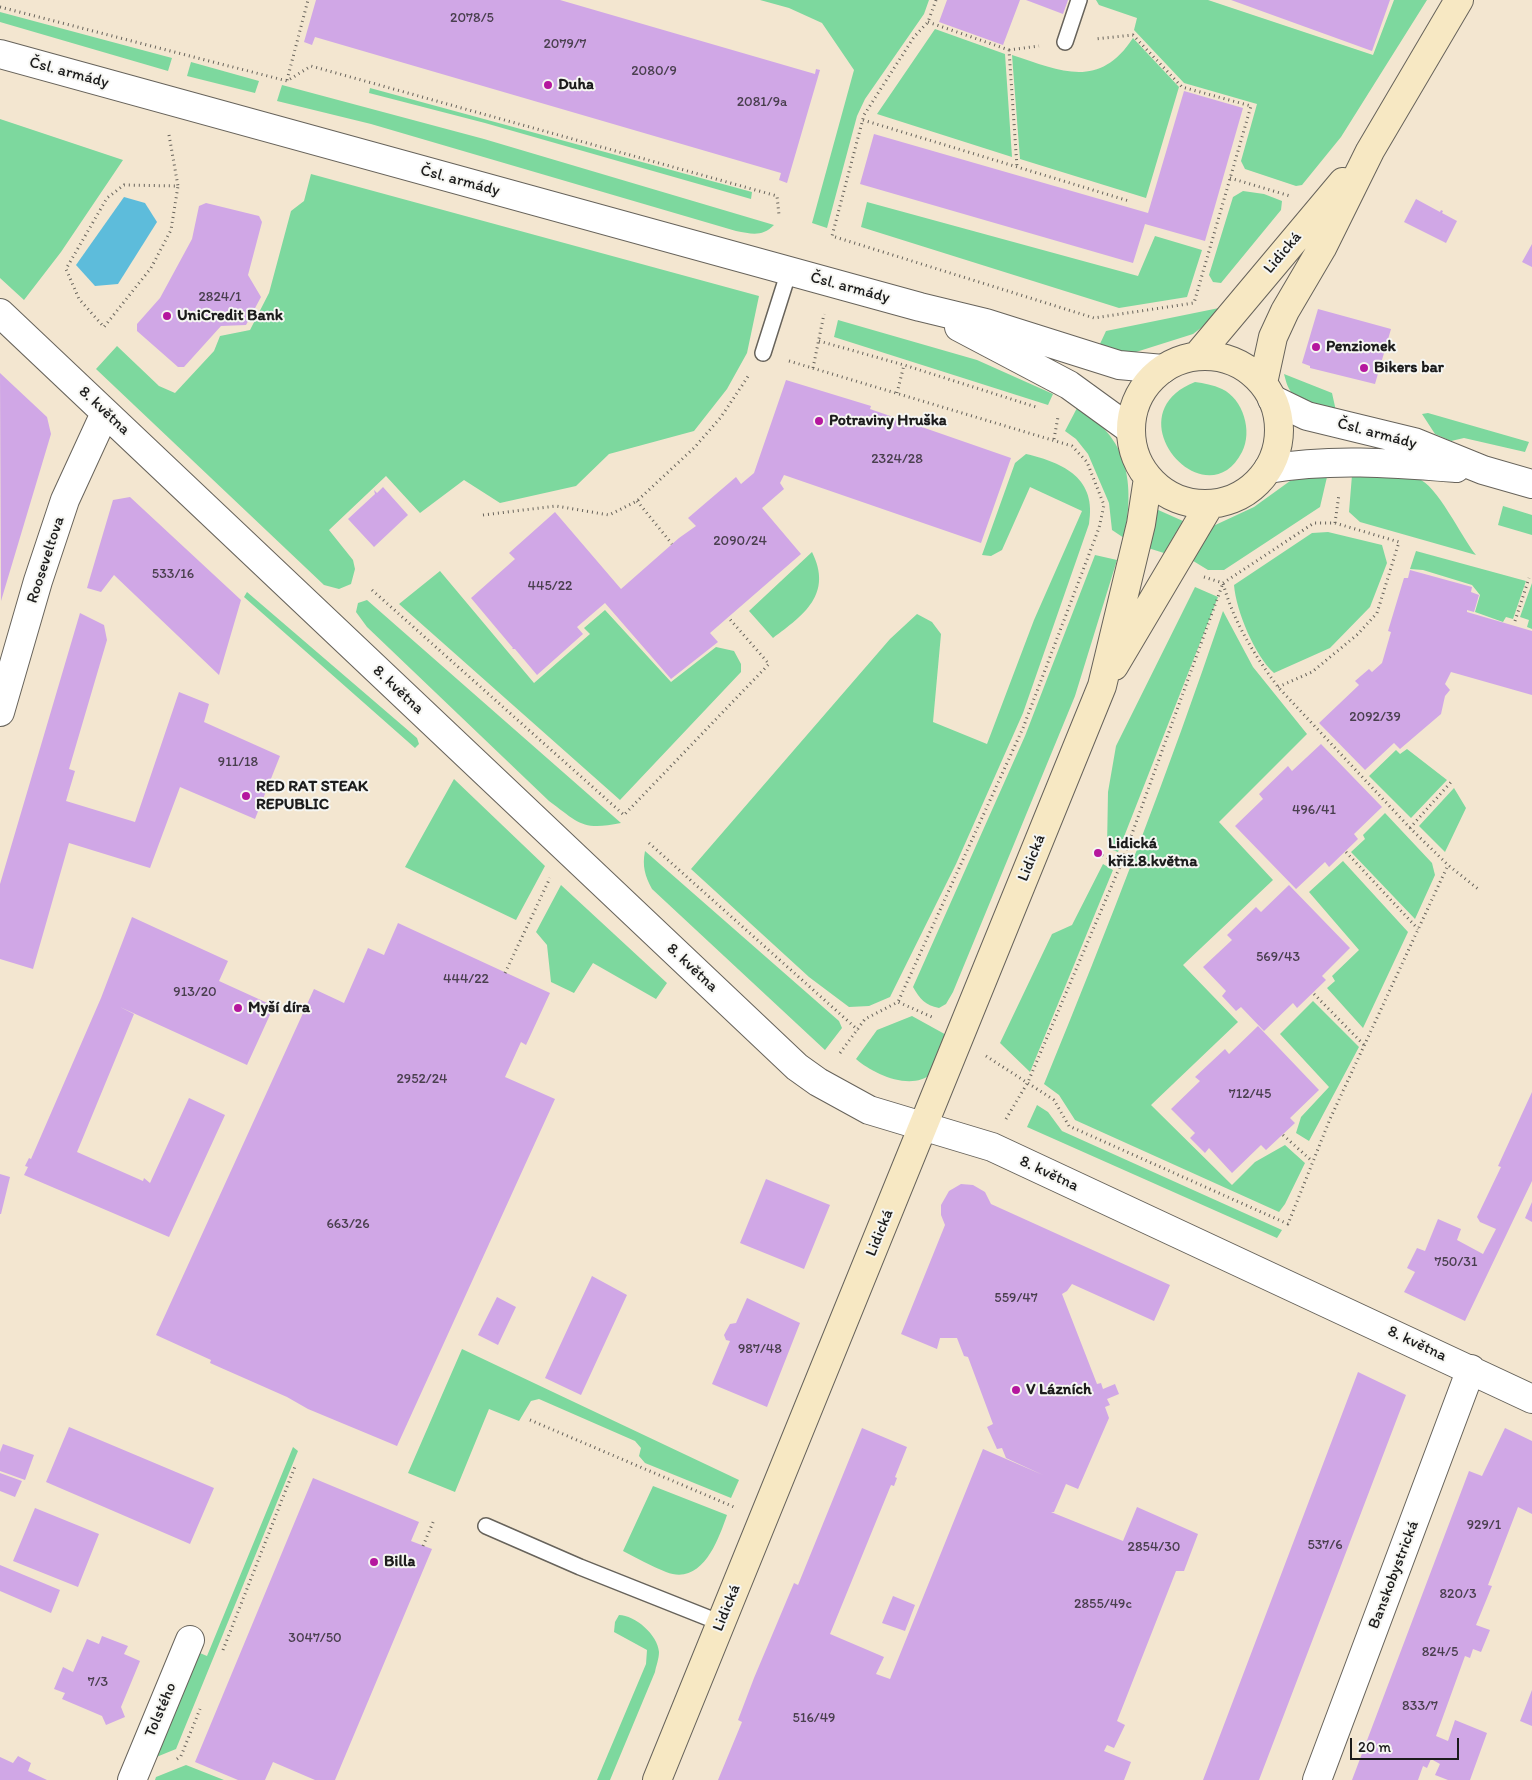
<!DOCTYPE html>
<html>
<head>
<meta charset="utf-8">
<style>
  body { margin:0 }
  #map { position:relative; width:1532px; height:1780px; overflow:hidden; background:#f3e6d0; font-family:Itim,sans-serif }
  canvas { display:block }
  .scale { position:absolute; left:1350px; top:1738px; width:109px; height:22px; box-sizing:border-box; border:2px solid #1c1c1c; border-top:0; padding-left:6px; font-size:15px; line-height:18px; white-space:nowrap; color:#1c1c1c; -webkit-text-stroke:4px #f6f6f2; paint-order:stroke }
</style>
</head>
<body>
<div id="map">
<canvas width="1532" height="1780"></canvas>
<div class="scale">20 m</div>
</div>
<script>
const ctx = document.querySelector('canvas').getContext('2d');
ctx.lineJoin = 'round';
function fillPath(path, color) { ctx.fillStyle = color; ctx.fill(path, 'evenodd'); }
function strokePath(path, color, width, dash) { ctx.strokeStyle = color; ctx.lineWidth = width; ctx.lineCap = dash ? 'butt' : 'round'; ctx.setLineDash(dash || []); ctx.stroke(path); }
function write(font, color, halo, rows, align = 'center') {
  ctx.font = font + ' Itim,sans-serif'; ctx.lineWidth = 4; ctx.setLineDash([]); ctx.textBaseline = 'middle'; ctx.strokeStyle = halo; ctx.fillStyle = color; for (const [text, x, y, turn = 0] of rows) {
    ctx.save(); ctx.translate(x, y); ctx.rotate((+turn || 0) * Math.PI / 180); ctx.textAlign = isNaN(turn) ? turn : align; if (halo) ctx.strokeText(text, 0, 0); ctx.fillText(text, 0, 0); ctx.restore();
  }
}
fillPath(new Path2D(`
  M760 0H929L924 14 865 99 857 116 827 228 812 223 854 70 822 23 789 8Z
  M1096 0H1208L1373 55 1394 0H1427L1341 137 1302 185 1296 186 1245 169 1241 161 1257 104 1184 83 1134 30 1137 18 1099 5Z
  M0 12 172 58 168 71 0 22Z
  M935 29 1005 54 1012 157 877 114Z
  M1133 38 1179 87 1146 198 1020 159 1012 55C1061 71 1099 90 1133 38Z
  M191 62 259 81 255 93 187 76Z
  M282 85 484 139 774 225C762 237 752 234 736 231L371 124 277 101Z
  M370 88 752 192 751 199 485 123 369 93Z
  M0 119 123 160 61 252 24 300 0 278Z
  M311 174 759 296 747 353 727 389 694 431 609 454 576 486 500 503 464 480 420 513 386 476 329 530 353 560 355 569 351 584 339 589 324 585 96 369 117 346 159 386 175 393 214 351 220 336 250 330 269 293 291 211 304 201Z
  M1243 191 1264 194 1282 201 1281 210 1221 283 1213 282 1209 275 1233 197Z
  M867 202 1138 276 1155 236 1202 250 1187 297 1119 308 861 227Z
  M1219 308 1210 321 1193 334 1136 352H1115L1099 346 1106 331Z
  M838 320 977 360 1053 394 1048 405 834 337Z
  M1284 374 1332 393 1336 411C1326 411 1298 401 1292 393 1287 387 1286 381 1284 374Z
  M1195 382C1204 383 1213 385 1222 389 1243 399 1253 431 1242 452 1206 522 1111 415 1195 382Z
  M1077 408C1129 437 1135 484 1124 538L1112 530 1109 503 1088 454 1076 439 1065 431Z
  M1428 413 1529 442 1525 452 1464 438 1451 441 1435 434 1422 414Z
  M1026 454C1065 463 1097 479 1089 524L1023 713 956 864 890 997 869 1006 849 1007 809 977 691 869 890 639 917 614 932 622 941 634 933 722 987 744 1034 620 1082 511 1030 487 1002 550 991 556 982 555 1015 463Z
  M1311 475 1327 477 1320 507 1224 570H1208L1190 559 1211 527 1254 507 1290 481Z
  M1352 475C1373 476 1398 474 1418 479 1436 483 1462 538 1476 555L1360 522 1349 512Z
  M1503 506 1532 515V535L1498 525Z
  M1156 509 1183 521 1164 553 1148 548Z
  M1328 532 1382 545 1387 563 1370 607 1330 648 1274 673C1255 656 1236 611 1234 585L1312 533Z
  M1416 551 1526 581 1513 619 1506 617 1503 622 1475 612 1480 595 1472 585 1423 570 1410 569Z
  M812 552C833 594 804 615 773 638L749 611Z
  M1095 555 1117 560 1075 696 953 992 946 1004 939 1008C925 1005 920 999 913 987L1025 736Z
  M440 571 534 683 590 634 584 628 605 610 671 682 716 647 734 651 741 664V672L620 800 399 604Z
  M1532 583V629L1527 627 1529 620 1520 617Z
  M1195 587 1218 597 1118 852 1107 848 1108 792 1116 746Z
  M247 592 417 738 419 744 415 748 244 597Z
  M367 600 621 823C582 831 579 823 549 801L367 627 356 612 358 603Z
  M1223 611 1253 667 1307 734 1219 822 1273 880 1183 965 1238 1022 1151 1105 1232 1185 1255 1162 1285 1145 1305 1163 1285 1204 1279 1212 1075 1120 1059 1095 1044 1084C1108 928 1169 771 1223 611Z
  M1407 749 1447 780 1411 818 1369 776 1396 750 1400 754Z
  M454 779 545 866 516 920 405 867Z
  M1454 788 1466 808 1445 852 1419 826Z
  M1385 813 1432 863 1435 875 1415 919 1351 852 1365 839 1363 835Z
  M645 851 839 1021 842 1028 825 1050 652 889C645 876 642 866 645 851Z
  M1343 861 1408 932 1363 1028 1327 988 1335 981 1332 976 1359 950 1309 892Z
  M1103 864 1113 870 1030 1072 1000 1043 1052 934 1072 925Z
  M561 885 667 983 656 999 593 963 574 993 551 982 547 945 536 932Z
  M1313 1001 1359 1047 1309 1141 1296 1133 1301 1117 1329 1087 1280 1034Z
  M912 1016 950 1037C945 1048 940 1065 932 1073 912 1092 873 1074 856 1059L877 1030Z
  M1037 1105 1048 1112 1062 1131 1282 1230 1277 1238 1027 1127Z
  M462 1349 739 1480 731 1498 645 1463 639 1456 641 1448 635 1441 539 1399 531 1401 519 1421 489 1409 455 1492 408 1473Z
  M293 1447 298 1451 176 1749 149 1760 195 1651 207 1656Z
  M653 1486 727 1515C718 1541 702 1586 666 1572 651 1566 637 1558 623 1551Z
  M619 1615C635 1615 658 1635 659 1652 659 1659 656 1666 655 1672L610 1780H597L646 1664 647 1650 614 1632 615 1622Z
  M186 1765 224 1780H155L156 1777Z`), '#7dd89e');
fillPath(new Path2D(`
  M124 197 145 203 157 222 118 284 95 286 76 265Z`), '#5dbcdb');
fillPath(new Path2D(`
  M316 0H560L815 74 816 69 820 70 787 183 779 180 781 173 315 37 312 45 304 42Z
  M947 0H1020L1003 45 939 22Z
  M1026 0H1068L1063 14Z
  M1231 0H1390L1372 51Z
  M1184 91 1243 108 1205 241 1145 224 1133 263 860 184 874 134 1148 213Z
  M1416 199 1440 212 1441 210 1443 211 1442 213 1457 221 1446 243 1404 222Z
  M206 203 259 216 262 222 248 275 261 297 246 325 221 326 184 367H178L137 331V324L160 298 192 239 199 206Z
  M1532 244V267L1522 262Z
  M1318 309 1391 329 1375 384 1310 368V366L1302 363Z
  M0 373 47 417 51 434 1 601Z
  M786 380 871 406 870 409 1011 458 981 543 784 475 780 483 784 489 762 508 801 554 710 633 718 642 671 679 605 603 577 627 583 634 537 675 515 649H512L513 648 471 598 515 559 509 553 555 512 621 589 679 538 696 526 688 518 736 477 741 484 754 473Z
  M383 487 408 515 374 547 348 519 375 494 374 490 377 493Z
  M130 497 241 600 219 675 114 575 101 592 87 588 113 500Z
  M1410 570 1472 587 1471 592 1479 595 1474 612 1467 610V612L1532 631V695L1451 672 1445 684 1450 690 1445 696 1441 714 1400 749 1394 743 1365 770 1319 723 1359 685 1355 681 1369 669 1372 672 1382 663 1391 632 1388 631 1404 578H1408Z
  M80 613 104 625 107 640 69 769 75 771 66 801 135 822 179 692 209 704 204 722 280 756 255 819 180 787 150 868 69 843 33 969 0 959V884Z
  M1321 744 1382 807 1354 834 1358 839 1329 867 1325 862 1296 889 1235 826 1263 799 1259 794 1288 766 1292 771Z
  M1289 885 1350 948 1322 976 1326 980 1297 1008 1293 1003 1264 1031 1241 1007 1236 1011 1222 996 1226 991 1203 967 1232 940 1227 935 1256 907 1261 912Z
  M132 917 228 961 219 981 274 1006 247 1065 120 1007 134 1014 77 1152 143 1181 144 1178 150 1183 189 1098 225 1115 169 1237 24 1175 28 1167 25 1166 29 1158 31 1159 101 998Z
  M398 923 550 993 526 1045 521 1042 505 1077 555 1099 397 1446 308 1409 287 1397 210 1363 211 1360 156 1335 314 989 344 1003 368 948 384 955Z
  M1258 1026 1319 1090 1290 1118 1295 1123 1266 1150 1261 1145 1232 1173 1209 1148 1205 1153 1190 1138 1195 1133 1171 1109 1200 1081 1195 1077 1225 1049 1229 1054Z
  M1532 1092V1181L1465 1321 1404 1292 1415 1272 1407 1268 1417 1248 1425 1251 1438 1219 1461 1229 1457 1240 1483 1254 1496 1229 1480 1222 1477 1217 1501 1167 1498 1166Z
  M0 1174 10 1177 1 1214H0Z
  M766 1179 830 1205 804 1269 740 1243Z
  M961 1184 973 1185 985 1192 991 1204 1170 1285 1154 1321 1072 1284 1067 1291 1062 1294 1097 1384 1101 1383 1103 1389 1115 1384 1119 1394 1107 1399 1110 1405 1105 1407 1109 1418 1078 1489 1066 1484 1054 1512H1051L1123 1541 1137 1507 1198 1534 1184 1571H1176L1117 1721 1125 1725 1114 1748 1107 1745 1104 1751 1131 1762 1124 1780H718L742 1722 738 1720 754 1678 794 1583 798 1585 862 1428 907 1447 895 1477 897 1478 894 1486 891 1485 830 1634 884 1657 876 1674 890 1679 983 1449 1043 1475 1006 1458 1002 1448 997 1449 987 1427 993 1424 968 1357 964 1356 957 1338H940L937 1349 901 1334 945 1225 941 1215V1205L949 1191Z
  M1532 1202V1222L1525 1218Z
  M592 1276 627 1295 581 1395 545 1378Z
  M497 1297 516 1307 498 1345 478 1335Z
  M747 1298 800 1323 767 1407 712 1384 730 1341 726 1340 724 1335 730 1324 736 1323Z
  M1358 1372 1406 1395 1353 1534 1259 1780H1203Z
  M69 1427 214 1488 190 1544 46 1482Z
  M1505 1428 1532 1441V1514L1518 1507 1488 1585 1492 1586 1476 1625 1490 1630 1481 1652 1473 1649 1470 1658 1465 1656 1436 1736 1448 1741 1455 1720 1487 1733 1470 1780H1448L1435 1775 1440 1764 1431 1759 1427 1768 1423 1766 1418 1780H1352L1469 1471 1482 1476Z
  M3 1444 34 1455 25 1480 0 1471V1452Z
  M0 1473 22 1481 15 1497 0 1491Z
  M313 1478 419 1522 411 1541 432 1549 335 1780H315L273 1762 265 1780H238L195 1762Z
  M35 1508 99 1534 78 1587 13 1561Z
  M0 1565 60 1590 51 1613 0 1591Z
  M893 1596 915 1605 905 1631 882 1623Z
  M102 1636 128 1646 124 1654 140 1661 121 1707 125 1717 106 1725 102 1716 62 1699 65 1693 54 1689 63 1667 73 1672 87 1639 99 1644Z
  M1532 1690V1726L1520 1721Z
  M18 1756 31 1763 28 1771 47 1780H0V1757L13 1763Z`), '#d0a7e6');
const lane = new Path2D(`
  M1065 42 1079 0
  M763 353 789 271
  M486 1526 580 1567 721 1623`);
const street = new Path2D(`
  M0 54 920 307 986 323 1119 365 1163 369
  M0 313 797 1067 818 1082 869 1110 992 1147 1532 1399
  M959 327 1069 385 1131 430
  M1272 399 1307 416 1414 442 1483 470 1532 484
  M1268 469C1331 458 1392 463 1456 468
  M0 712 38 581 65 500 105 413
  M132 1780 190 1640
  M1317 1780 1471 1369`);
const secondary = new Path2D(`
  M1197 356 1343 182
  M1131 430a74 74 0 1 1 148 0a74 74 0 1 1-148 0Z
  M1263 383 1273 337 1285 311 1322 248 1370 151 1459 0
  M1114 666 1210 504
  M657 1780 1102 686 1141 524 1148 478`);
strokePath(lane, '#67635b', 18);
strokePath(street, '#67635b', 30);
strokePath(secondary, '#67635b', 30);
strokePath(new Path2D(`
  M936 0 928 22 914 37 864 115 832 236 1094 318 1194 303 1251 106 1182 87 1133 35 1095 39
  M0 7 287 81 311 66 777 196 779 215
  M928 22 1009 50 1017 167
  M1009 50 1039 46
  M287 80 308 0
  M863 120 1129 201
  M169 135 178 186 124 185 107 198 66 269 79 299 104 327 151 268 171 230 178 186
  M1230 178 1290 196
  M819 341 904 365 1036 407
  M789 361 1072 446 1087 462 1104 505 1099 528 1023 728 898 1002
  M813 368 824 314
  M897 393 904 365
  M1054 439 1058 417
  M637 501 672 544
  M483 515 556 506 609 515 637 501 695 447 721 417 749 375
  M1335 523 1339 494
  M1204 577 1223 583 1314 523H1335L1399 542 1377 613 1358 634 1312 672 1278 687
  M372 590 624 815 769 664 728 617
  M1515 621 1529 578
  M1410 828 1451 782
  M649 843 858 1030
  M1346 852 1418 929
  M1098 853 1121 864
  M505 973 550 878
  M1314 994 1364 1045
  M840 1053 865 1019 898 1002 932 1017
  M986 1056 1054 1100 1069 1126 1288 1224 1330 1119 1448 865
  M1006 1119 1028 1082 1121 864 1223 583C1233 621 1255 656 1278 687L1410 828 1448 865 1478 889
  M1283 1135 1312 1161
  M530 1420 734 1507
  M423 1546 434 1520
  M223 1650 296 1464
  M177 1759 181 1756 200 1709`), '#67635b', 3, [1, 4]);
strokePath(lane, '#fff', 15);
strokePath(street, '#fff', 28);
strokePath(secondary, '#f7e8c3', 28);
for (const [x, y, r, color] of [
  [548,85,5,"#b5179e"],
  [167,316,5,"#b5179e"],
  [1316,347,5,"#b5179e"],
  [1364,368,5,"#b5179e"],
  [819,421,5,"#b5179e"],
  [246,796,5,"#b5179e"],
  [1098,853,5,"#b5179e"],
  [238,1008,5,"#b5179e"],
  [1016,1390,5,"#b5179e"],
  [374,1562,5,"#b5179e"]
]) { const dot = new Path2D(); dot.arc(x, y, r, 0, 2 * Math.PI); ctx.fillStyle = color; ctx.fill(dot); strokePath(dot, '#f6f6f2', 2); }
write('14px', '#493f4e', null, [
  ["2078/5",472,18],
  ["2079/7",565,44],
  ["2080/9",654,71],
  ["2081/9a",762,102],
  ["2824/1",220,297],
  ["2324/28",897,459],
  ["2090/24",740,541],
  ["533/16",173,574],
  ["445/22",550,586],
  ["2092/39",1375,717],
  ["911/18",238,762],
  ["496/41",1314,810],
  ["569/43",1278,957],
  ["444/22",466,979],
  ["913/20",195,992],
  ["2952/24",422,1079],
  ["712/45",1250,1094],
  ["663/26",348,1224],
  ["750/31",1456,1262],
  ["559/47",1016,1298],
  ["987/48",760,1349],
  ["929/1",1484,1525],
  ["537/6",1325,1545],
  ["2854/30",1154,1547],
  ["820/3",1458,1594],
  ["2855/49c",1103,1604],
  ["3047/50",315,1638],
  ["824/5",1440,1652],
  ["7/3",98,1682],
  ["833/7",1420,1706],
  ["516/49",814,1718]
]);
write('16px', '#1c1c1c', '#f6f6f2', [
  ["Čsl. armády",69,73,15],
  ["Čsl. armády",460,181,15],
  ["Lidická",1283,253,-50],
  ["Čsl. armády",850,288,15],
  ["8. května",104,411,43],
  ["Čsl. armády",1377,434,15],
  ["Rooseveltova",46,560,-72],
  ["8. května",398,690,43],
  ["Lidická",1032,858,-68],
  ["8. května",692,968,43],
  ["8. května",1049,1174,25],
  ["Lidická",880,1233,-68],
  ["8. května",1417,1344,25],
  ["Banskobystrická",1394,1575,-69],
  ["Lidická",727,1608,-68],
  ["Tolstého",161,1710,-67]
]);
write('bold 16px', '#1c1c1c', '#f6f6f2', [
  ["Duha",558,85],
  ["UniCredit Bank",177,316],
  ["Penzionek",1326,347],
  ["Bikers bar",1374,368],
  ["Potraviny Hruška",829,421],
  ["RED RAT STEAK",256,787],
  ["REPUBLIC",256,805],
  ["Lidická",1108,844],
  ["křiž.8.května",1108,862],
  ["Myší díra",248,1008],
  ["V Lázních",1026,1390],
  ["Billa",384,1562]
], 'left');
</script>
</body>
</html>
